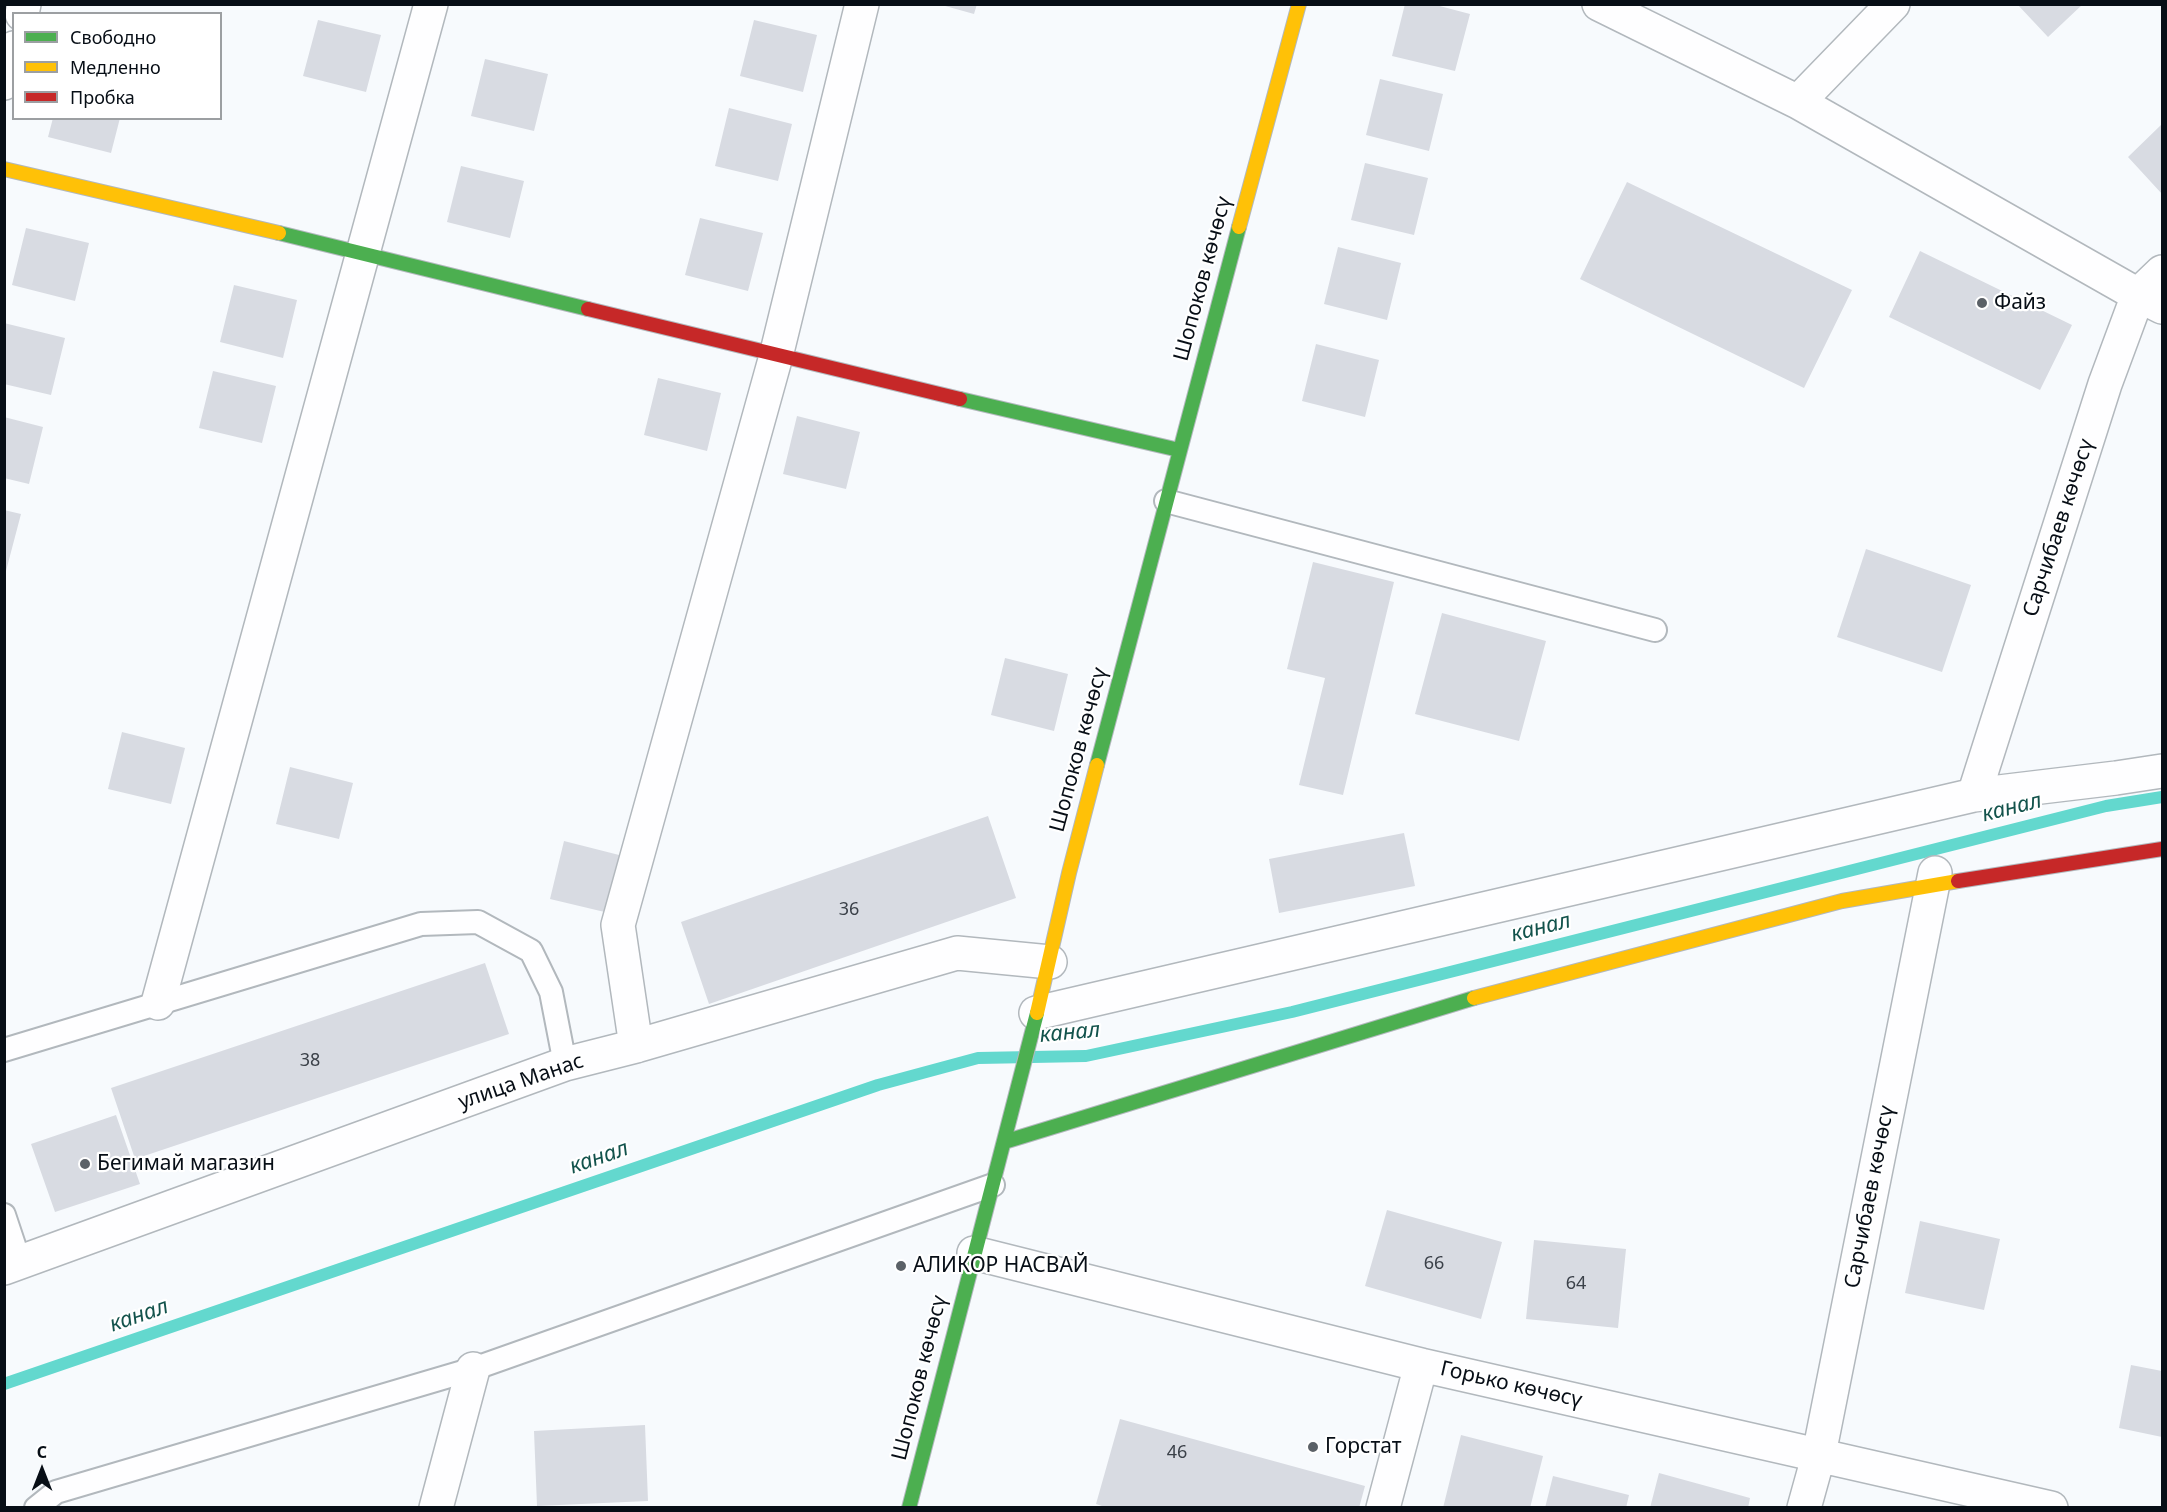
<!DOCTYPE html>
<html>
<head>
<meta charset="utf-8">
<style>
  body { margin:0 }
  #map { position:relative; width:2167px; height:1512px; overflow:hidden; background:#f7fafd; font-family:"Noto Sans",sans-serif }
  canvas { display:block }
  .frame { position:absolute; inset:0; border:6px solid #070e16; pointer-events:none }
  .legend { position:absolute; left:12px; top:12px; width:210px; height:108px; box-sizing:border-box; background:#fff; border:2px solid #9c9fa2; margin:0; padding:8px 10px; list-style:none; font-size:18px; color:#070e16 }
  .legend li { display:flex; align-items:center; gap:12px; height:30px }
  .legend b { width:30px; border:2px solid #9c9fa2 }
  .north { position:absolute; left:12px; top:1440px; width:60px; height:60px; -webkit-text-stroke:4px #fff; paint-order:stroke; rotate:0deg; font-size:16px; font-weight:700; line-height:24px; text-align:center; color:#070e16 }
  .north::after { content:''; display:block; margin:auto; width:21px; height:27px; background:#070e16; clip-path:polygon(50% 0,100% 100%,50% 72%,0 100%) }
</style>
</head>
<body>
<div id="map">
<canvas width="2167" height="1512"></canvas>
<div class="frame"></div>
<ul class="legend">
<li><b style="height:8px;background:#4caf50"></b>Свободно</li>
<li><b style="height:8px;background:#ffc107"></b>Медленно</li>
<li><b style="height:8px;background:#c62828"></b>Пробка</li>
</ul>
<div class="north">С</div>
</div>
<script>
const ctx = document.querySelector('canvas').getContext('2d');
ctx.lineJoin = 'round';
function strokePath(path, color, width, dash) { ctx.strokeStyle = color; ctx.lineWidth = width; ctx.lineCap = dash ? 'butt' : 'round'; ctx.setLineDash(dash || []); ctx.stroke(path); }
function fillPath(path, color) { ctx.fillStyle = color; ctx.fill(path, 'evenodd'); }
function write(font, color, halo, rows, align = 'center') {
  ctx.font = font + ' "Noto Sans",sans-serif'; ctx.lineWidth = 4.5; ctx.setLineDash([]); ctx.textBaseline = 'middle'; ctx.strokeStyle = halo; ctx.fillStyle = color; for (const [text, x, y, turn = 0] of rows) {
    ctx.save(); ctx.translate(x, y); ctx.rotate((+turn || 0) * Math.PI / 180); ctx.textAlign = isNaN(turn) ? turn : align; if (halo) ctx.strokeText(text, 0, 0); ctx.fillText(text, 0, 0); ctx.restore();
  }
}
strokePath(new Path2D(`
  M4 1384 878 1085 978 1058 1086 1056 1292 1012 2106 806 2162 797`), '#63d8ce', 12);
fillPath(new Path2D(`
  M938 4H977L974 14Z
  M1405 4H1432L1470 14 1455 71 1392 56Z
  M2017 4H2083L2048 37Z
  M318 20 381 35 366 92 303 76Z
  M754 20 817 35 803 92 740 76Z
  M485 59 548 74 534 131 471 116Z
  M1380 79 1443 94 1429 151 1366 135Z
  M729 108 792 124 778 181 715 166Z
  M53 118H120L111 153 48 137Z
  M2162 124V194L2128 157Z
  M1365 163 1428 178 1414 235 1351 220Z
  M461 166 524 181 510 238 447 222Z
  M1627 182 1852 290 1804 388 1580 279Z
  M700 218 763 233 748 291 685 275Z
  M26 228 89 243 75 301 12 285Z
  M1338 247 1401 263 1387 320 1324 304Z
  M1920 251 2072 325 2040 390 1889 317Z
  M234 285 297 300 283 358 220 342Z
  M4 323 65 338 51 395 4 384Z
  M1316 344 1379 360 1365 417 1302 401Z
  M213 371 276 386 262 443 199 428Z
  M658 378 721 393 707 451 644 435Z
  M797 416 860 432 846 489 783 474Z
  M4 417 43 427 29 484 4 478Z
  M4 510 21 514 6 571H4Z
  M1866 549 1971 585 1942 672 1837 637Z
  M1313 562 1394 582 1343 795 1299 785 1325 678 1287 669Z
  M1442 613 1546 641 1519 741 1415 714Z
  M1005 658 1068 674 1054 731 991 715Z
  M122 732 185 748 171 804 108 789Z
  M290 767 353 783 339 839 276 824Z
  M988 816 1016 898 709 1004 681 922Z
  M1404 833 1415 886 1279 913 1269 859Z
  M564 841 627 857 613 914 550 899Z
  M485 963 509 1034 135 1159 111 1088Z
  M116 1115 140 1184 55 1212 31 1144Z
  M1387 1210 1502 1242 1481 1319 1365 1286Z
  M1920 1221 2000 1239 1984 1310 1905 1293Z
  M1534 1240 1626 1249 1618 1328 1526 1319Z
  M2131 1365 2162 1371V1437L2119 1428Z
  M1120 1419 1365 1486 1359 1508H1108L1096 1504Z
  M645 1425 648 1501 537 1506 534 1431Z
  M1461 1435 1543 1456 1530 1508H1443Z
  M1659 1473 1750 1498 1748 1508H1650Z
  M1553 1476 1629 1495 1626 1508H1545Z`), '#d8dbe2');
const lane = new Path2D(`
  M1166 501 1655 630
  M4 1050 421 924 478 922 531 951 551 992 565 1064
  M4 1215 20 1263
  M36 1508 56 1492 473 1369 993 1185`);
const street = new Path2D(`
  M1599 4 1798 102 2138 295 2162 307
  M22 14 24 4
  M4 83 14 48
  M1798 102 1893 4
  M1974 795 2105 384 2138 295 2162 272
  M158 1003 431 4
  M1036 1013 1974 795 2116 778 2162 771
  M636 1046 618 925 776 356 862 4
  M974 1253 1421 1365 2051 1508
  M4 1268 565 1064 636 1046 957 953 1050 962
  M436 1508 473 1369
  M1383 1508 1421 1365
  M1804 1508 1819 1454 1935 873`);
const fast = new Path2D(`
  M279 233 588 309
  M960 399 1179 450
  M1097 765 1239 227
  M1004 1142 1474 998
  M909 1508 1037 1013`);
const slow = new Path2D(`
  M4 169 279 233
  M1239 227 1299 4
  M1474 998 1842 901 1958 881
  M1037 1013 1069 873 1097 765`);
const jam = new Path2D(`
  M588 309 960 399
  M1958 881 2162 849`);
strokePath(lane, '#b2b8bd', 26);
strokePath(street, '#b2b8bd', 36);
strokePath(fast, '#b2b8bd', 16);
strokePath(slow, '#b2b8bd', 16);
strokePath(jam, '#b2b8bd', 16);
strokePath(lane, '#fefeff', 22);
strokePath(street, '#fefeff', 33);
strokePath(fast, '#4caf50', 14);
strokePath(slow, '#ffc107', 14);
strokePath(jam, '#c62828', 14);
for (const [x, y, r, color] of [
  [1982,303,6,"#5b6167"],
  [85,1164,6,"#5b6167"],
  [901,1266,6,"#5b6167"],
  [1313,1447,6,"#5b6167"]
]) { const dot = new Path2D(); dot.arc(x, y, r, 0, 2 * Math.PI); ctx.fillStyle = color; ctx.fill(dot); strokePath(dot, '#fff', 2); }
write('18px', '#3b4149', null, [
  ["36",849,910],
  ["38",310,1061],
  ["66",1434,1264],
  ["64",1576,1284],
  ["46",1177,1453]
]);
write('21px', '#070e16', '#fff', [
  ["Шопоков көчөсү",1203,279,-75],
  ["Сарчибаев көчөсү",2059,528,-72],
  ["Шопоков көчөсү",1079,750,-75],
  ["улица Манас",521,1082,-19],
  ["Сарчибаев көчөсү",1870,1197,-79],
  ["Шопоков көчөсү",920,1378,-76],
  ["Горько көчөсү",1511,1385,13]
]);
write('21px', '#070e16', '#fff', [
  ["Файз",1994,303],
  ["Бегимай магазин",97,1164],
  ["АЛИКОР НАСВАЙ",913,1266],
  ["Горстат",1325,1447]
], 'left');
write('italic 22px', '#13534c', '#fff', [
  ["канал",2012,808,-14],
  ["канал",1541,928,-14],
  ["канал",1070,1033,-5],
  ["канал",599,1158,-19],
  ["канал",139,1316,-19]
]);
</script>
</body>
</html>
